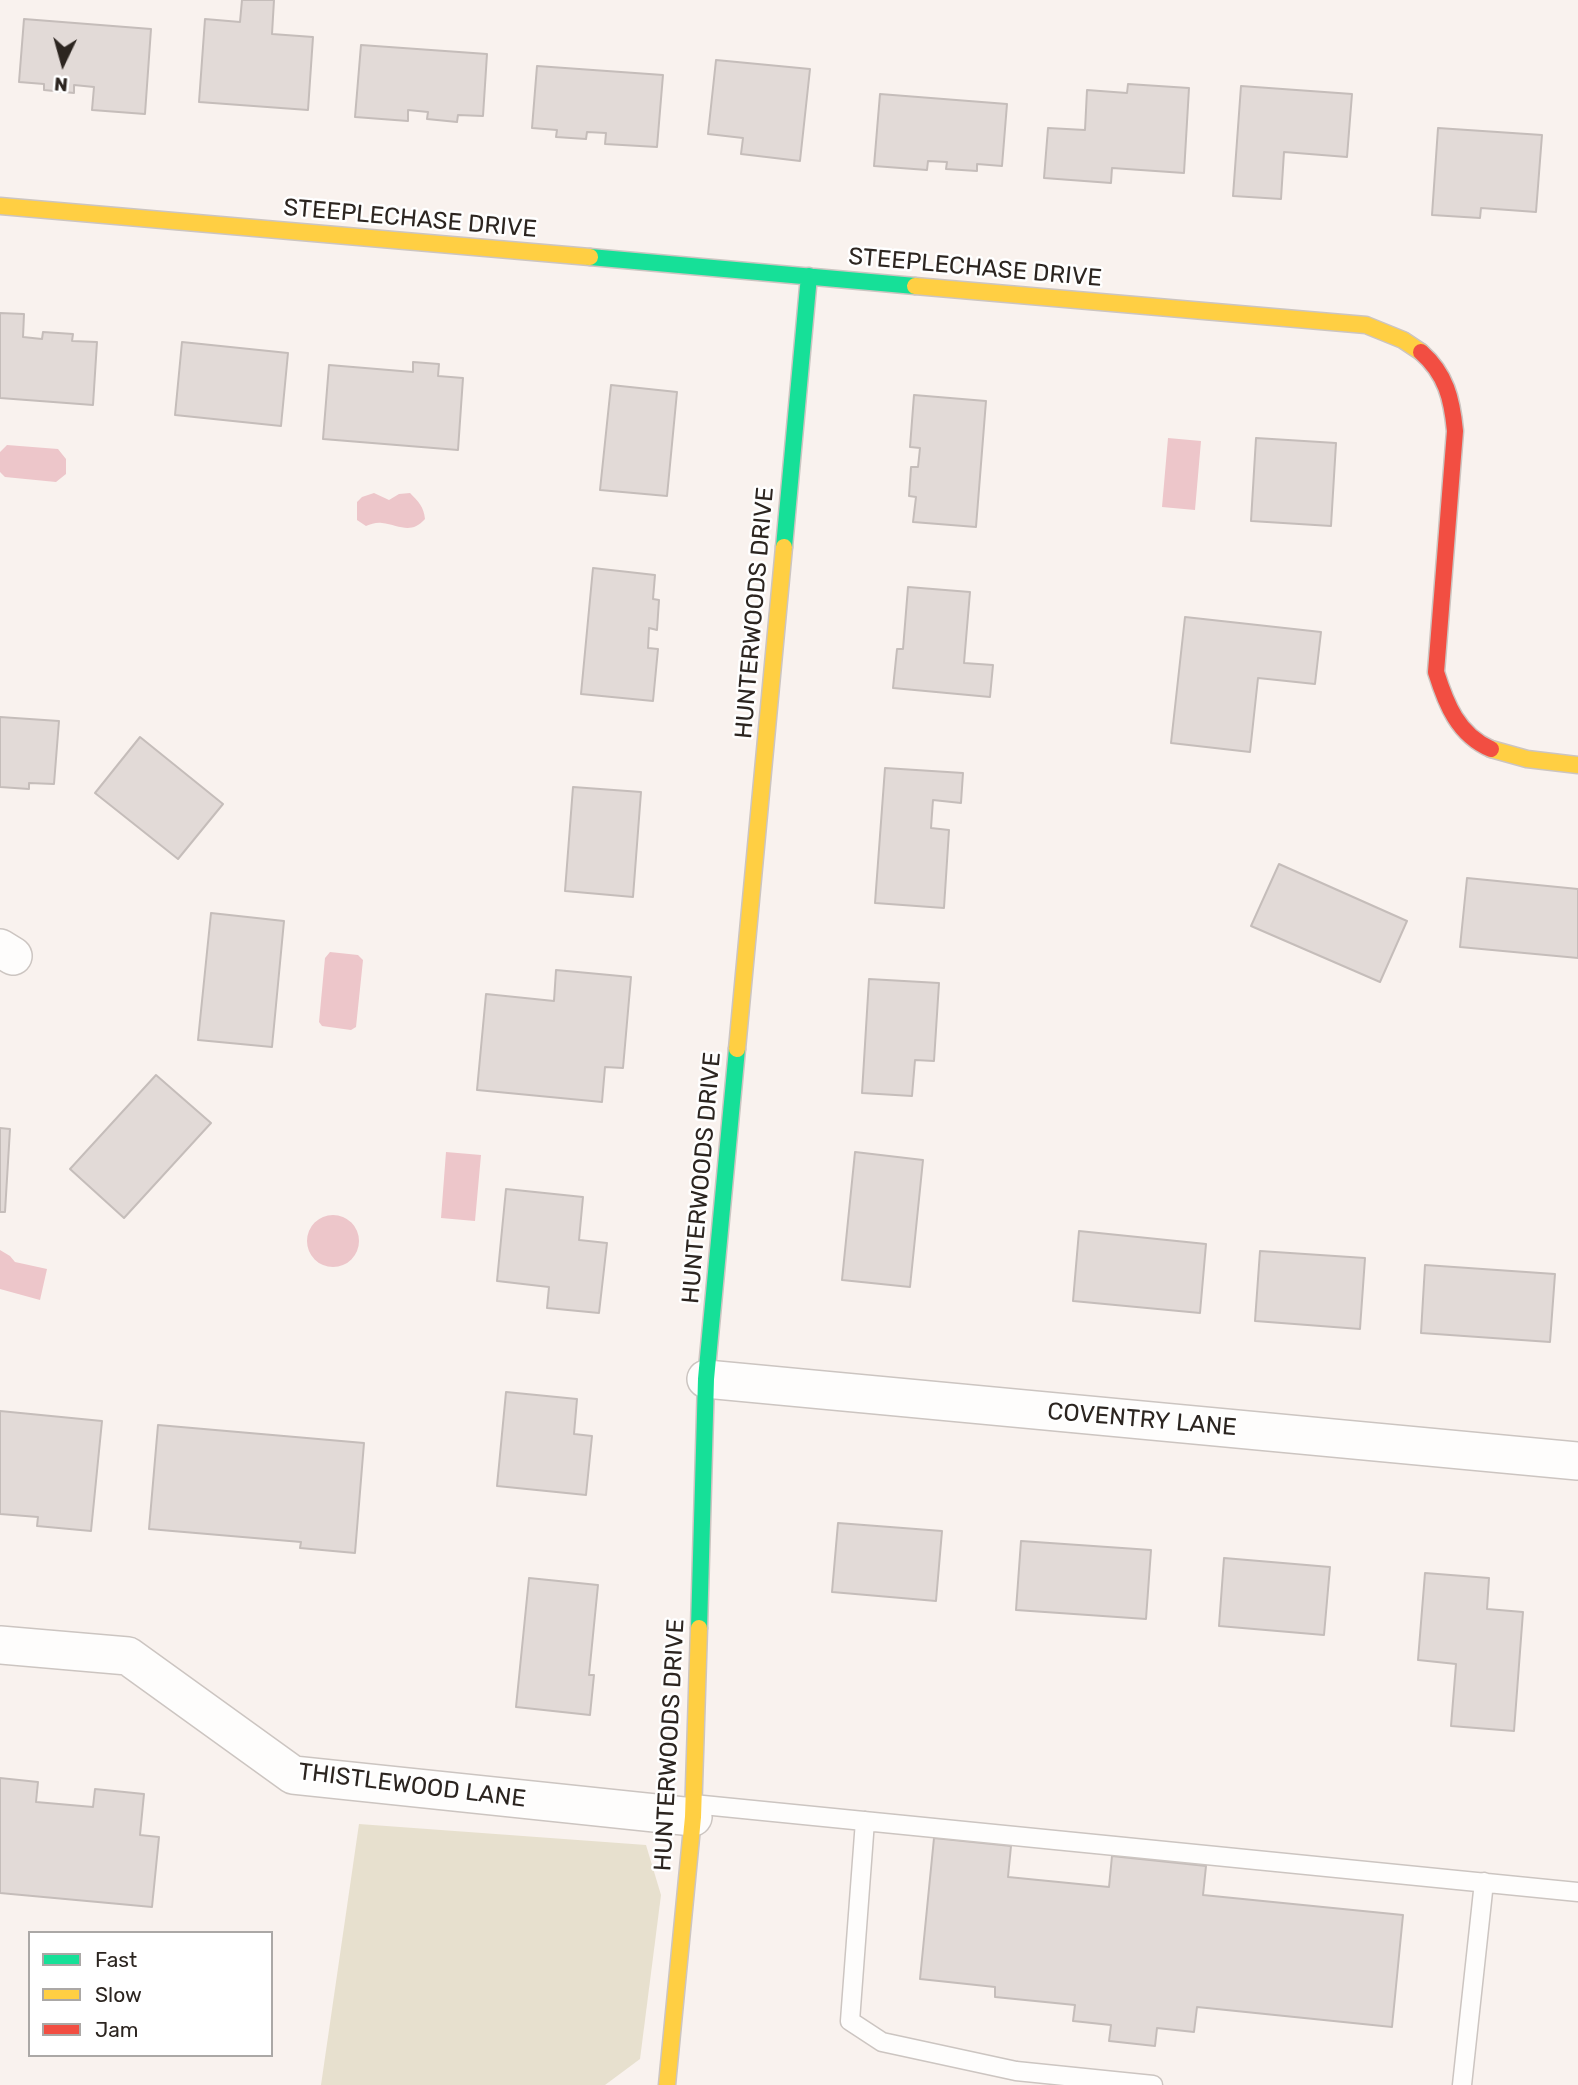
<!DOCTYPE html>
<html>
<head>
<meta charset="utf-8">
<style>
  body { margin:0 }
  #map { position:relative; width:1578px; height:2085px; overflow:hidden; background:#f9f2ee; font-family:Rubik,sans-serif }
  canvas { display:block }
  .legend { position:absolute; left:28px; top:1931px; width:245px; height:126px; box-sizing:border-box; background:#fff; border:2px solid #aba8a6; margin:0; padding:9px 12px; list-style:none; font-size:21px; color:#2c2520 }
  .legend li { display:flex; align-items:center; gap:14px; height:35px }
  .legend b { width:35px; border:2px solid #aba8a6 }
  .north { position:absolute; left:28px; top:28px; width:70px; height:70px; -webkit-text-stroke:5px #fff; paint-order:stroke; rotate:185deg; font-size:19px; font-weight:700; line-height:28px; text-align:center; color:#2c2520 }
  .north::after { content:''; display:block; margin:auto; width:24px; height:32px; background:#2c2520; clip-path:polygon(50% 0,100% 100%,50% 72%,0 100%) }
</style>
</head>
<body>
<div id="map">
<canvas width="1578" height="2085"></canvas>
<ul class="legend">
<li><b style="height:9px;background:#16e098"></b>Fast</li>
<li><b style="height:9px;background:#ffcf43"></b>Slow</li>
<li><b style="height:9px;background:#f24e42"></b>Jam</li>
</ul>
<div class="north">N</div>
</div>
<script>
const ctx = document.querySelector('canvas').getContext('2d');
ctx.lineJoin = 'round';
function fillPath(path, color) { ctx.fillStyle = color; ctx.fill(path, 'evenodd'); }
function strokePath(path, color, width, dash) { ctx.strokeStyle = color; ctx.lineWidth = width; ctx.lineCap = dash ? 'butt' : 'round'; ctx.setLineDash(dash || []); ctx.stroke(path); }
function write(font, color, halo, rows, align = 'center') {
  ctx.font = font + ' Rubik,sans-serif'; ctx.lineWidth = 5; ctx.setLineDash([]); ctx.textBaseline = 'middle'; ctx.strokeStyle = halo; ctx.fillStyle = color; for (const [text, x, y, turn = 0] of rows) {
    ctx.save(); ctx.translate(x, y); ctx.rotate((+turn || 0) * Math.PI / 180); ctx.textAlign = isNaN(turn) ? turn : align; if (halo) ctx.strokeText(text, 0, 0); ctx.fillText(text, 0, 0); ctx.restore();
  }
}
fillPath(new Path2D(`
  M359 1824 646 1845 661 1895 640 2059 605 2085H321Z`), '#e7e0ce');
fillPath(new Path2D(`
  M1168 438 1201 441 1195 510 1162 507Z
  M7 445 58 449 66 459V474L56 482 5 477 0 472V452Z
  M374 493 389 500 399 494 410 493C418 501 424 507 425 519 411 535 399 525 382 523 377 522 371 524 366 526L357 520V502L362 497Z
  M330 952 358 955 363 960 356 1027 351 1030 322 1026 319 1022 325 958Z
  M446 1152 481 1155 475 1221 441 1218Z
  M307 1241a26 26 0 1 1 52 0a26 26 0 1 1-52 0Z
  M0 1250 10 1256 15 1262 47 1269 40 1300 0 1289Z`), '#edc6ca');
const building = new Path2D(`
  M242 0H274L272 34 313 37 308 110 199 102 205 19 240 22Z
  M24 19 151 29 145 114 92 110 94 87 74 85V93L44 90V84L19 82Z
  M361 45 487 54 483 116 458 115 457 122 427 119 428 112 408 110V121L355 117Z
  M716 60 810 69 800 161 741 154 743 138 708 134Z
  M537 66 663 75 657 147 605 144 606 133 587 132 586 139 556 137 557 130 532 128Z
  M1128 84 1189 88 1184 173 1112 168 1111 183 1044 178 1048 128 1085 130 1087 90 1127 93Z
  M1241 86 1352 94 1347 157 1284 152 1281 199 1233 196Z
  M880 94 1007 104 1002 166 977 164V171L946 169 947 162 928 161 927 170 874 166Z
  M1438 128 1542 135 1536 212 1481 208 1480 218 1432 215Z
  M0 313 24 314 23 337 42 339 43 332 73 334 72 341 97 342 93 405 0 398Z
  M182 342 288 353 281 426 175 415Z
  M413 362 439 364 438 376 463 378 458 450 323 439 329 365 413 372Z
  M611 385 677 392 667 496 600 490Z
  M914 395 986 401 976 527 913 522 916 497 909 496 911 467H918L920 448 910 447Z
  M1256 438 1336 443 1331 526 1251 521Z
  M593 568 655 575 653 599 659 600 657 630 649 628 648 648 658 649 653 701 581 694Z
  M908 587 970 592 964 663 993 665 990 697 893 688 897 649H903Z
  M1185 617 1321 632 1315 684 1258 678 1250 752 1171 743Z
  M0 717 59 721 54 784 29 783V789L0 787Z
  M140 737 223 804 178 859 95 793Z
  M885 768 963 773 961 803 933 800 931 828 949 830 944 908 875 903Z
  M573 787 641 792 633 897 565 891Z
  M1279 864 1407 921 1380 982 1251 926Z
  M1467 878 1578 889V958L1460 947Z
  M211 913 284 921 272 1047 198 1040Z
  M556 970 631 977 623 1068 605 1067 602 1102 477 1090 486 994 554 1001Z
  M869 979 939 983 934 1061 915 1060 912 1096 862 1093Z
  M156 1075 211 1123 124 1218 70 1169Z
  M0 1128 10 1129 5 1212H0Z
  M855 1152 923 1160 910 1287 842 1280Z
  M506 1189 583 1197 579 1240 607 1243 599 1313 547 1308 549 1287 497 1281Z
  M1079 1231 1206 1244 1200 1313 1073 1301Z
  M1260 1251 1365 1258 1360 1329 1255 1321Z
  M1425 1265 1555 1274 1550 1342 1421 1333Z
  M506 1392 577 1399 574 1434 592 1436 586 1495 497 1486Z
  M0 1411 102 1421 91 1531 37 1526 38 1517 0 1514Z
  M158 1425 364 1443 355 1553 300 1548 301 1542 149 1529Z
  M838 1523 942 1531 936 1601 832 1592Z
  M1021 1541 1151 1550 1146 1619 1016 1610Z
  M1224 1558 1330 1567 1324 1635 1219 1626Z
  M1425 1573 1489 1578 1487 1609 1523 1612 1514 1731 1451 1726 1456 1664 1418 1660Z
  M529 1578 598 1585 589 1675H594L590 1715 516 1707Z
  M0 1778 38 1782 36 1802 93 1807 95 1789 144 1794 140 1835 159 1837 152 1907 0 1893Z
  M934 1838 1011 1846 1008 1877 1109 1887 1112 1856 1206 1866 1203 1895 1403 1915 1392 2027 1197 2007 1194 2032 1157 2028 1155 2046 1109 2041 1111 2025 1073 2021 1075 2005 995 1997V1987L920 1979Z`);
fillPath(building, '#e2dad7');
strokePath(building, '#c5bdba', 2);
const lane = new Path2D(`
  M693 1804 1578 1892
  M865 1821 850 2021 882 2042 1016 2071 1153 2085
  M1462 2085 1484 1882`);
const street = new Path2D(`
  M0 948 13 956
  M706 1379 1578 1461
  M0 1645 128 1656 293 1775 693 1817`);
const fast = new Path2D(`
  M590 257 915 286
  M784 547 809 276
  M699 1628 706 1379 737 1049`);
const slow = new Path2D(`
  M0 206 590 257
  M915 286 1366 325 1403 340 1421 352
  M1491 749 1527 759 1578 765
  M737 1049 784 547
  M667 2085 693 1817 699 1628`);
const jam = new Path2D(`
  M1421 352C1446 374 1452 399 1455 431L1436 672C1446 704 1458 735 1491 749`);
strokePath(lane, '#ccc5c1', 21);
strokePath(street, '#ccc5c1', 40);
strokePath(fast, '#ccc5c1', 19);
strokePath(slow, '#ccc5c1', 19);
strokePath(jam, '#ccc5c1', 19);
strokePath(lane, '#fefdfc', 18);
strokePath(street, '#fefdfc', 37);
strokePath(fast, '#16e098', 16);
strokePath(slow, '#ffcf43', 16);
strokePath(jam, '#f24e42', 16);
write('24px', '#2c2520', '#fff', [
  ["STEEPLECHASE DRIVE",410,219,5],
  ["STEEPLECHASE DRIVE",975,268,5],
  ["HUNTERWOODS DRIVE",755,613,-85],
  ["HUNTERWOODS DRIVE",702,1178,-85],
  ["COVENTRY LANE",1142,1420,5],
  ["HUNTERWOODS DRIVE",670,1745,-87],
  ["THISTLEWOOD LANE",412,1786,7]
]);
</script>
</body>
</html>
